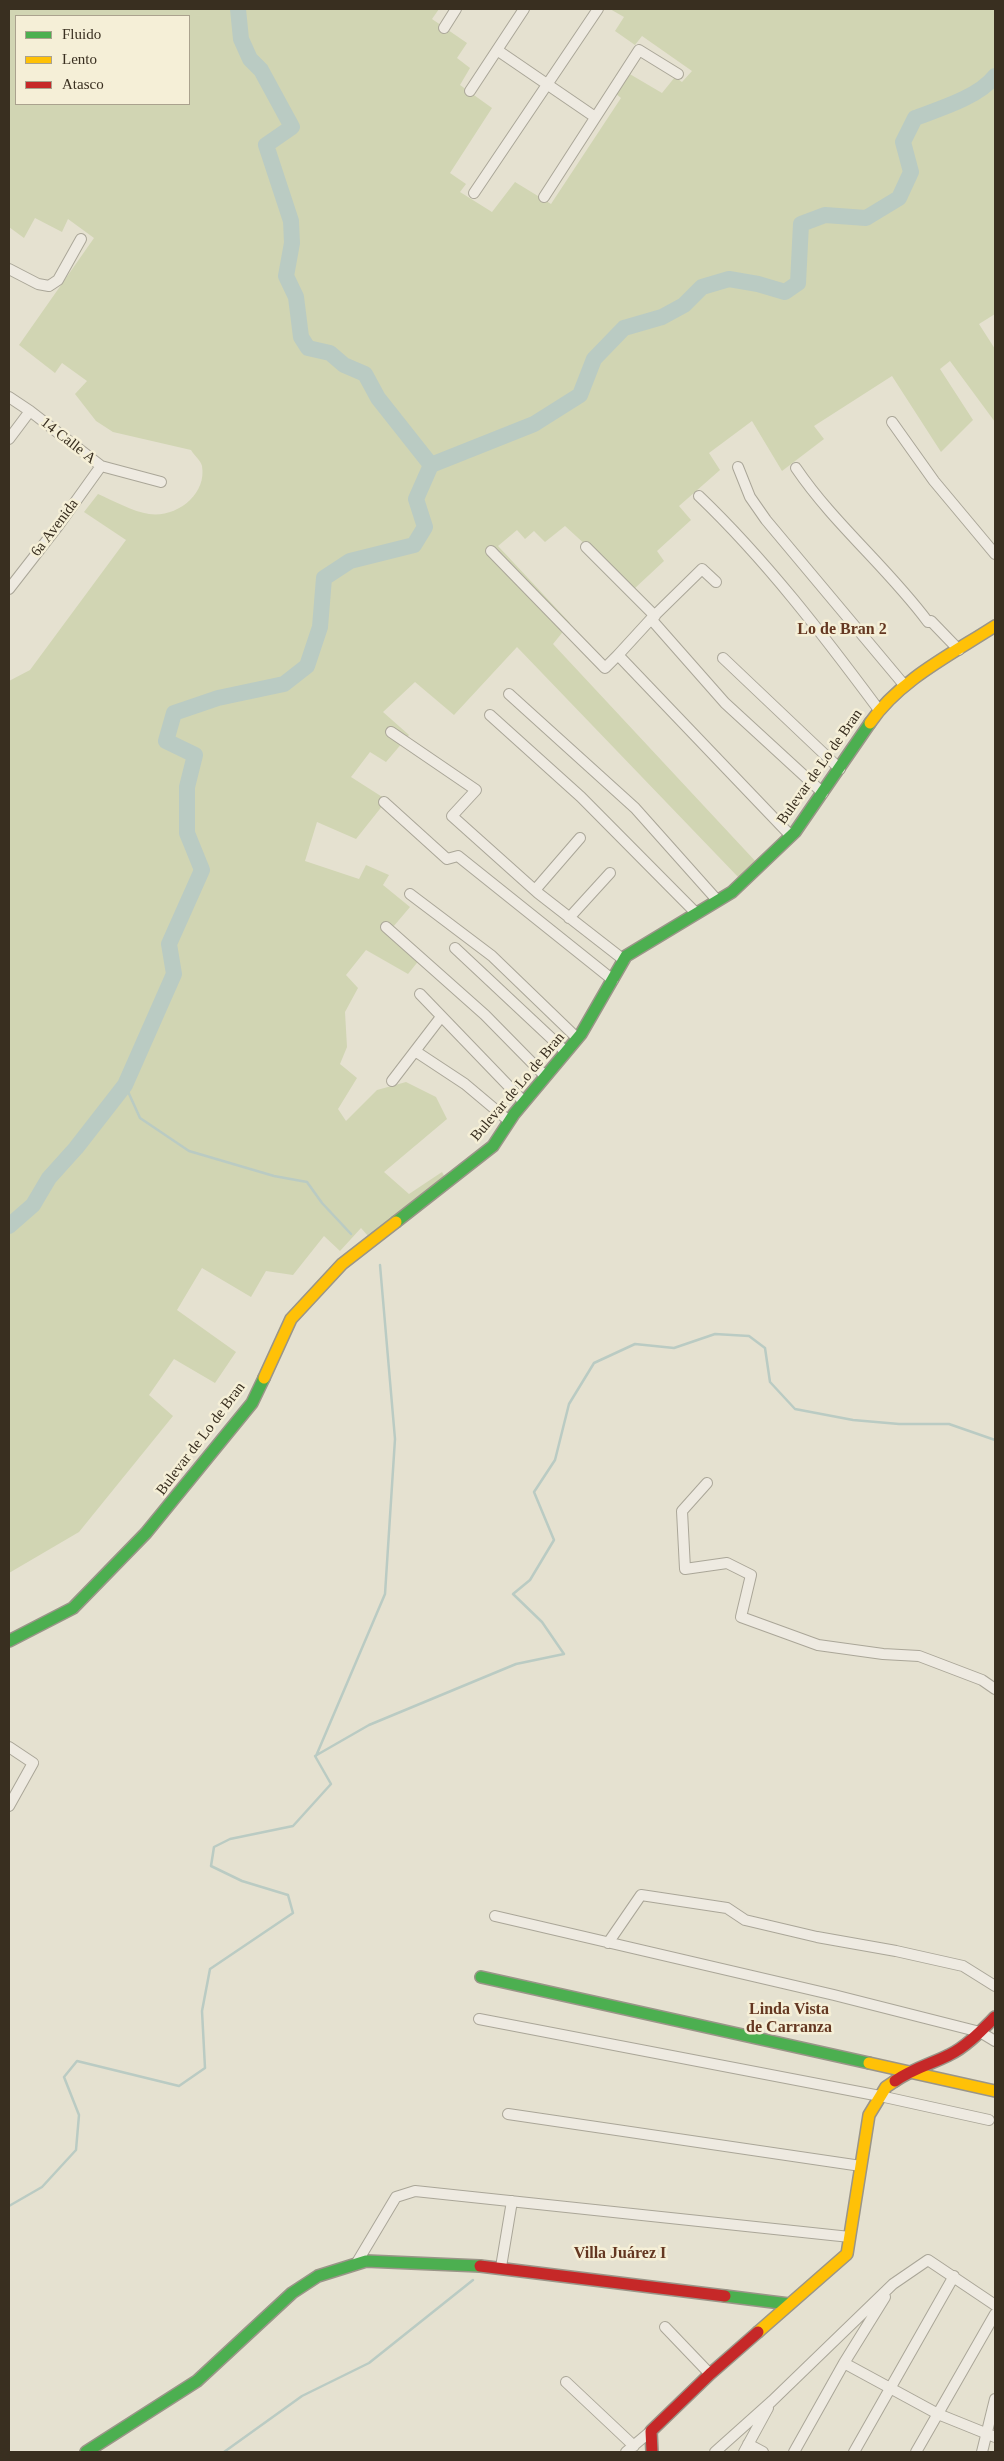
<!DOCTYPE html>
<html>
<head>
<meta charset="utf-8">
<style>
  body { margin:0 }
  #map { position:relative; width:1004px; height:2461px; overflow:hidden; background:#e5e1d0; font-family:Georgia,serif }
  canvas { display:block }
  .frame { position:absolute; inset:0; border:10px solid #392f20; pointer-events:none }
  .legend { position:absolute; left:15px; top:15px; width:175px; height:90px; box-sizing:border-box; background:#f5efd7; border:1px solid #aaa28e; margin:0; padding:6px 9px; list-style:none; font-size:15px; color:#392f20 }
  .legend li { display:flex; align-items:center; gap:10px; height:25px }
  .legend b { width:25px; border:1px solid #aaa28e }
</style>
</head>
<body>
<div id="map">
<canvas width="1004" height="2461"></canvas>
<div class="frame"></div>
<ul class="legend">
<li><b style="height:6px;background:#4caf50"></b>Fluido</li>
<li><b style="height:6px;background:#ffc107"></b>Lento</li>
<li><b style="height:6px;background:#c62828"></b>Atasco</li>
</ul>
</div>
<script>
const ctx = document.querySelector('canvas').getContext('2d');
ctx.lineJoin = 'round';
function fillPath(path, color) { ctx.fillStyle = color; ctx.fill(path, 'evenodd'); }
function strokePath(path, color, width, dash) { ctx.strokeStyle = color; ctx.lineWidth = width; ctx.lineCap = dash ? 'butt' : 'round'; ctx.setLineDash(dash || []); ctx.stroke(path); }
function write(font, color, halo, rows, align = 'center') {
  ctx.font = font + ' Georgia,serif'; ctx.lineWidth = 5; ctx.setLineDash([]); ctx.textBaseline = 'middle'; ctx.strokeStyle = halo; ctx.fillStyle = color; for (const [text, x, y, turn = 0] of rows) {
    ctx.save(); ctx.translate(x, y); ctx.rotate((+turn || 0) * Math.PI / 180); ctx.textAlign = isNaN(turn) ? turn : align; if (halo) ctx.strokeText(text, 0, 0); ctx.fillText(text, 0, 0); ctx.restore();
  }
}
fillPath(new Path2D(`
  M9 9H439L432 19 467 43 457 58 470 68 460 85 492 108 450 173 466 184 460 192 492 212 515 182 551 204 621 98 615 93 628 73 662 93 675 77 682 82 692 71 642 36 635 45 615 31 624 17 610 9H995V314L979 324 995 349V422L950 361 940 369 973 420 941 452 892 376 814 426 824 439 782 471 752 421 709 453 720 470 679 506 691 520 657 551 664 561 634 589 565 526 545 542 534 531 525 539 517 530 498 546 570 623 553 644 758 864 740 879 517 647 454 715 415 682 383 712 409 735 386 762 370 752 351 777 387 800 356 839 317 822 305 861 359 879 366 865 389 875 383 885 410 907 393 927 424 954 408 974 366 950 346 975 358 988 345 1012 347 1047 340 1064 357 1078 338 1109 346 1121 377 1090 406 1082 436 1097 447 1119 384 1172 409 1194 442 1172 449 1185 375 1244 361 1228 340 1251 324 1236 293 1275 266 1271 251 1297 202 1268 177 1310 236 1352 215 1383 174 1359 149 1395 173 1416 79 1532 9 1573V681L30 670 126 540 84 512 98 494C112 500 134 512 149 514 176 518 207 495 202 466 201 461 194 455 191 450L113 432 96 421 75 394 87 381 62 363 55 373 19 345 94 238 68 219 62 232 35 218 24 238 9 227ZM16 16H189V104H16Z`), '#d1d5b3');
strokePath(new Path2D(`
  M125 1085 140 1118 189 1151 274 1176 307 1182 322 1203 351 1234
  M316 1756 385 1594 395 1439 380 1265
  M9 2206 42 2187 76 2150 79 2115 64 2077 77 2061 179 2086 205 2068 202 2011 210 1969 293 1913 288 1895 242 1881 211 1866 214 1847 230 1839 293 1826 331 1784 315 1756 369 1725 516 1664 564 1654 542 1622 513 1594 530 1580 554 1540 534 1492 555 1460 569 1404 594 1363 635 1344 674 1348 715 1334 749 1336 765 1348 770 1382 795 1409 853 1420 899 1424H949L995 1440
  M224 2452 302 2396 369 2363 473 2280`), '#bacbc3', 2.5);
strokePath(new Path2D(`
  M431 465 534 424 580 395 594 359 624 328 662 317 684 305 702 287 729 279 758 284 785 292 798 283 801 224 825 215 866 218 899 198 911 172 903 142 915 118C939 109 979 97 995 76
  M9 1226 33 1205 49 1178 76 1148 125 1085 174 974 169 944 202 870 187 833V787L195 755 166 741 174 713 218 698 284 684 307 666 320 627 324 578 350 561 414 545 425 527 416 499 431 465 378 398 365 374 344 365 330 353 308 348 301 337 296 297 286 276 292 243 291 221 266 145 292 127 261 70 250 59 241 39 238 9`), '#bacbc3', 16);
const street = new Path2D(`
  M444 28 456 9
  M497 50 595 117
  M470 91 524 9
  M474 193 598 9
  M544 197 639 50 678 74
  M9 269 38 284 49 286 58 280 81 239
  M9 397 30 411 101 466 161 482
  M892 422 934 481 995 554
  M9 439 30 411
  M738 467 750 497 766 520 905 686
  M796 468C834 524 888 568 928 622L931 621 959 650
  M699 496C766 560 824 636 879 710
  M586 547 655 616
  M491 551 605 668 618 655
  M716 582 702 569 651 619 725 703 823 793
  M9 589 58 526 101 466
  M651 619 618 655 791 836
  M723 658 840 769
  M509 694 635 808 717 900
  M490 715 581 797 696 913
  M391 732 476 790 452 816 538 893 624 960
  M384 802 447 859 458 856 613 980
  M535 890 580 838
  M410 894 492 956 577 1038
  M569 918 610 873
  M386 927 485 1015 545 1076
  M455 948 566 1052
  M420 994 524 1102
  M415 1051 465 1084 509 1121
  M392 1081 441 1017
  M707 1483 682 1511 685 1569 727 1563 751 1575 741 1617 818 1645 883 1654 919 1656 982 1680 995 1689
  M9 1747 33 1763 9 1806
  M495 1916 834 1995 980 2032 995 2041
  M608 1943 641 1895 727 1908 745 1920 817 1937 896 1951 963 1966 995 1986
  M479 2019 880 2096 989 2120
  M508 2114 861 2166
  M356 2264 396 2197 415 2191 850 2237
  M501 2267 512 2201
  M665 2327 710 2374
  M844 2363 938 2414 995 2437
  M566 2382 634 2446
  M748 2444 763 2452
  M626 2452 651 2431
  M715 2452 772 2401 893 2284 928 2260 995 2305
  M744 2452 768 2408
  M794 2452 844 2363 885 2297
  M854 2452 954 2276
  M916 2452 995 2314
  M982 2452 995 2399`);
const fast = new Path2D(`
  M396 1222 493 1146 514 1114 581 1034 626 956 732 892 795 832 870 723
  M9 1641 73 1608 146 1533 252 1403 264 1378
  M481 1977 869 2063
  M725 2296 789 2304
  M86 2452 197 2381 292 2293 318 2276 366 2261 480 2266`);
const slow = new Path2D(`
  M870 723C899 680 952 654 995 626
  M264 1378 291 1319 342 1264 396 1222
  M869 2063 995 2091
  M758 2332 847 2254 869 2115 886 2087 895 2081`);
const jam = new Path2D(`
  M895 2081C912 2069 931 2064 949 2055 966 2047 982 2030 995 2017
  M480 2266 725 2296
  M652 2452 651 2431 710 2374 758 2332`);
strokePath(street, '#aaa698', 12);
strokePath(fast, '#9a9588', 14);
strokePath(slow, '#9a9588', 14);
strokePath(jam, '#9a9588', 14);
strokePath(street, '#eeeae1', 10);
strokePath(fast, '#4caf50', 11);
strokePath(slow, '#ffc107', 11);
strokePath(jam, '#c62828', 11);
write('15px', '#392f20', '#f5efd7', [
  ["14 Calle A",68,441,38],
  ["6a Avenida",55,528,-53],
  ["Bulevar de Lo de Bran",820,767,-55],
  ["Bulevar de Lo de Bran",518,1087,-50],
  ["Bulevar de Lo de Bran",201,1439,-53]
]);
write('bold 16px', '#643721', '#f5efd7', [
  ["Lo de Bran 2",842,630],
  ["Linda Vista",789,2010],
  ["de Carranza",789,2028],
  ["Villa Juárez I",620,2254]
]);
</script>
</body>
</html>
